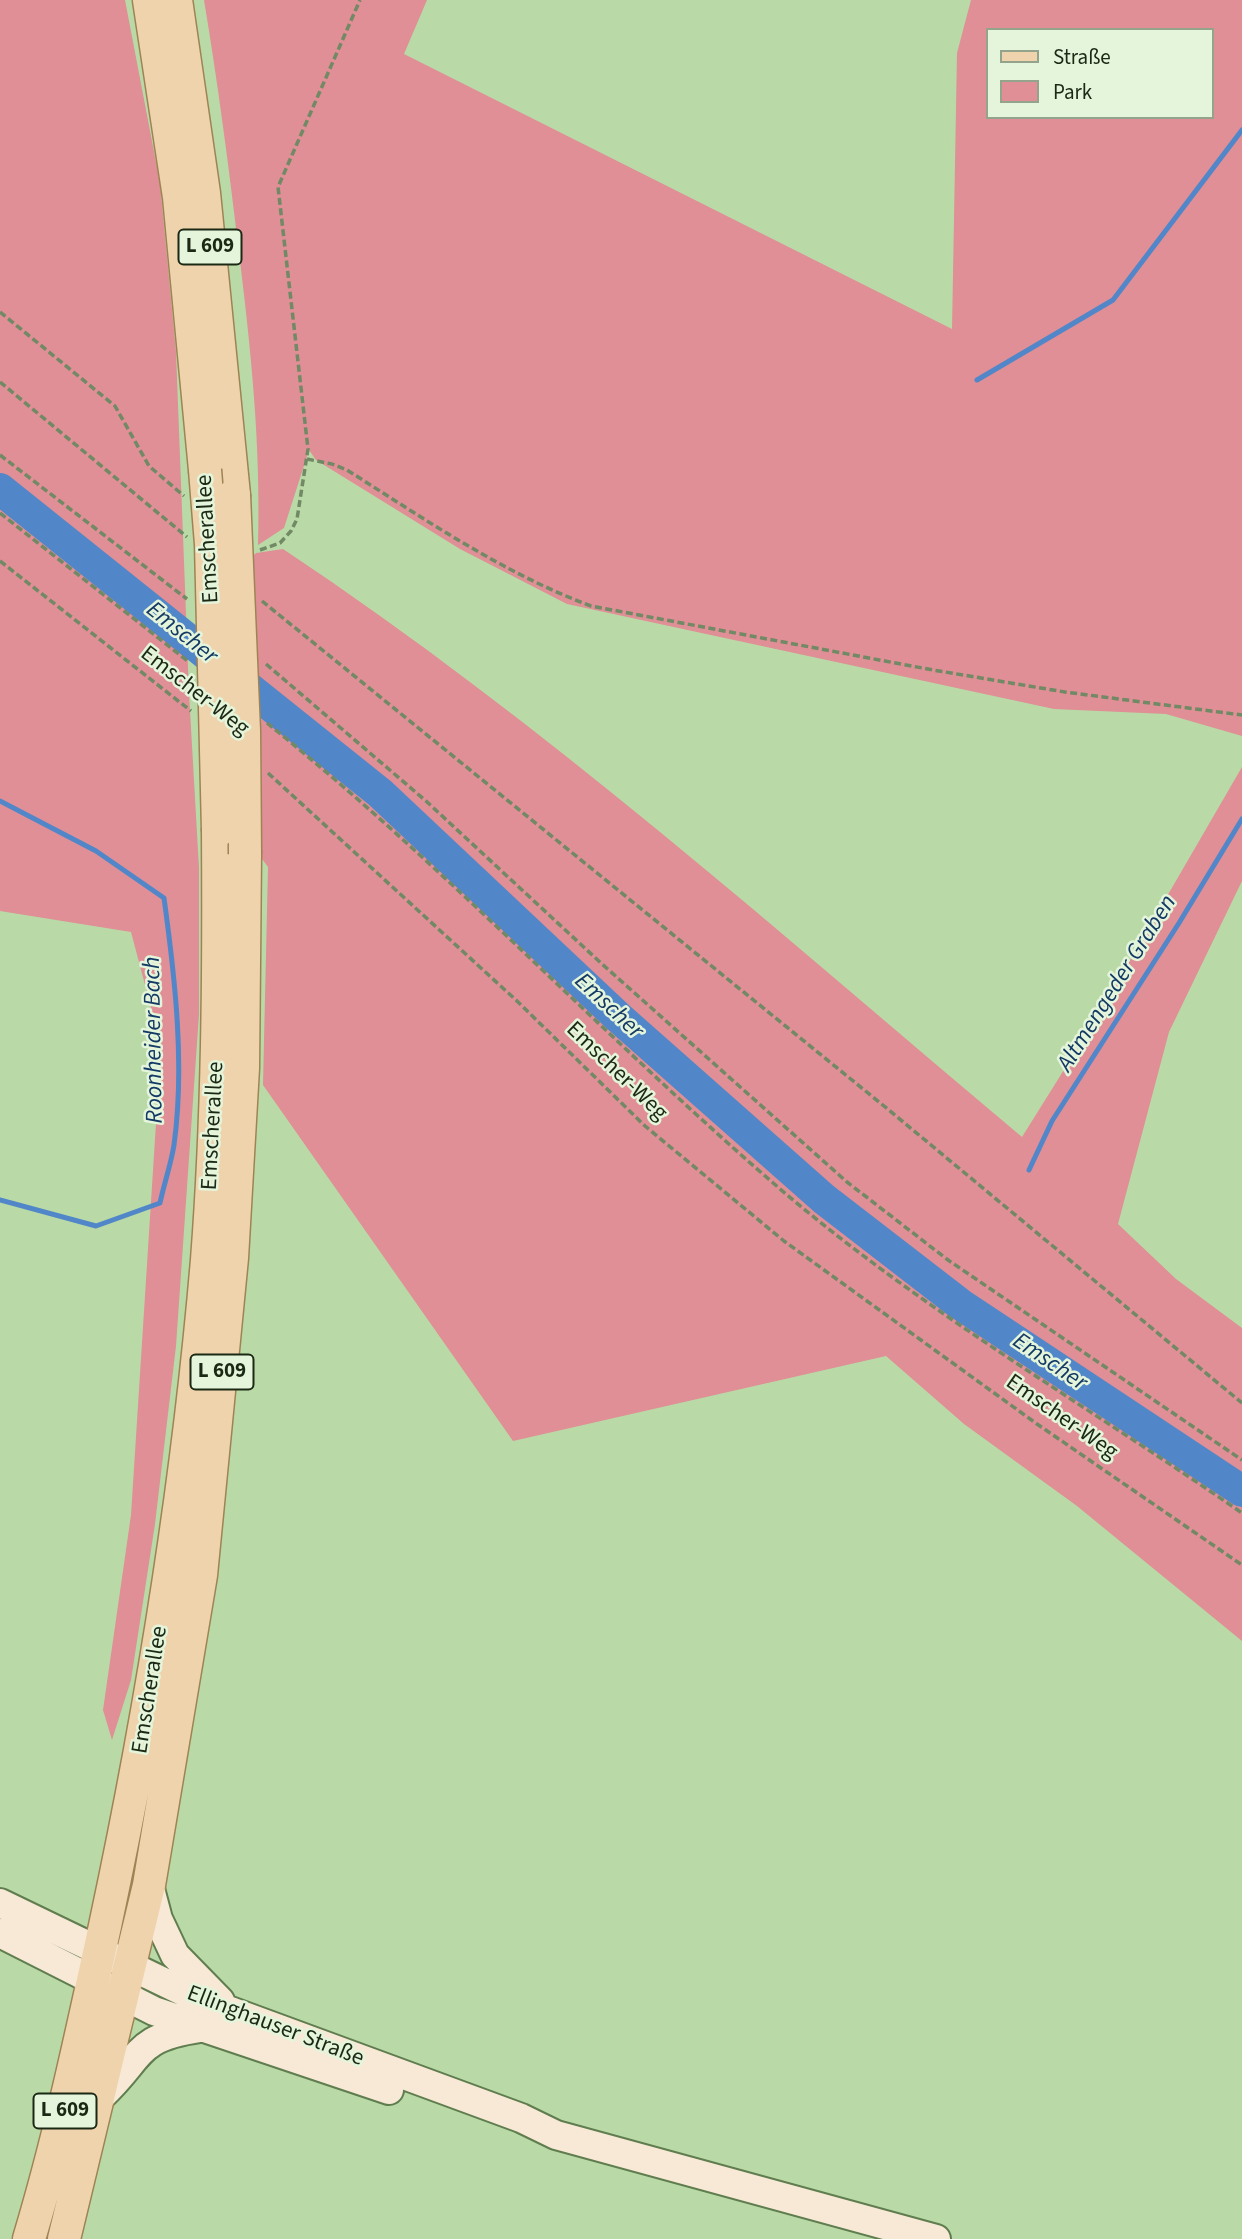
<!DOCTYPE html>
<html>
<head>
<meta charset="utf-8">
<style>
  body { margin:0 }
  #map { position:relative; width:1242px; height:2239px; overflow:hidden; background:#b9daa7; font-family:"Source Sans 3",sans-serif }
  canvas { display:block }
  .legend { position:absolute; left:986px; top:28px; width:228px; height:91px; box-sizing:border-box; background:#e4f5db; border:2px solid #94a38b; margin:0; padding:9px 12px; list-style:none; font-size:21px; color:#1b2814 }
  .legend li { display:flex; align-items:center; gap:14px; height:35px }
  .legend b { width:35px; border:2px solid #94a38b }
</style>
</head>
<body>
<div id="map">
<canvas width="1242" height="2239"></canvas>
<ul class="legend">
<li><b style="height:9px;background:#efd3ad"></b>Straße</li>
<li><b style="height:19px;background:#df8f95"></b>Park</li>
</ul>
</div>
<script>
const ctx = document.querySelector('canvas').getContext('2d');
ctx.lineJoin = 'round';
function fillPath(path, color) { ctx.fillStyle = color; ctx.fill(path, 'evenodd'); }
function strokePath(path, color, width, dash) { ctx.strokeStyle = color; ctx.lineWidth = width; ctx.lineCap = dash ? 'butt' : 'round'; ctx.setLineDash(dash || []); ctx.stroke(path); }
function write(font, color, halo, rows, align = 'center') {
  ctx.font = font + ' "Source Sans 3",sans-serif'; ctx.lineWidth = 5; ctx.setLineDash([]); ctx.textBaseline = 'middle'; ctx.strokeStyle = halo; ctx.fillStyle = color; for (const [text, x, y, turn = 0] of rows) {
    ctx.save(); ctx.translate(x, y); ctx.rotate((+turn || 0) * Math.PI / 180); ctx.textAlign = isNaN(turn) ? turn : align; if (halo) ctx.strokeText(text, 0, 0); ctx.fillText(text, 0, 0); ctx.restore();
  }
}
fillPath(new Path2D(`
  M0 0H125L160 183 176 352 189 693 199 868V1014L176 1346 155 1524 131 1680 112 1740 103 1710 131 1515 161 1045 131 932 0 911Z
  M204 0H427L404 54 952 329 957 53 971 0H1242V736L1166 714 1054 709 567 604 460 549 316 460 309 450 284 528 258 545C261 447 251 350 239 253 229 168 218 84 204 0ZM988 30H1212V117H988Z
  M283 549C545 723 782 935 1022 1137L1097 1017 1242 767V881L1169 1032 1118 1224 1176 1279 1242 1328V1641L1077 1506 964 1424 886 1356 513 1441 263 1085 268 867 251 844 242 566 256 553Z`), '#df8f95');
strokePath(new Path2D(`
  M977 380 1113 300 1242 130
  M0 801 96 851 164 898C175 978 185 1065 174 1145 171 1164 164 1184 160 1203L96 1226 0 1200
  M1029 1170 1052 1121 1179 923 1242 819`), '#5187c9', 5);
strokePath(new Path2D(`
  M0 489 380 793 617 1016 824 1199 960 1304 1242 1491`), '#5187c9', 32);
const secondary = new Path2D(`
  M149 1885 158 1919 175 1955 220 2001
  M0 1903 203 2001 521 2118 556 2135 936 2239
  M0 1933 154 2011 389 2090
  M101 2096C144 2056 133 2038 200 2028`);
const primary = new Path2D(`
  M149 0 179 197 205 470
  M176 0 204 193 234 495
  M29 2239C60 2136 82 2031 105 1926 152 1706 188 1484 207 1260 218 1117 219 974 218 831
  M64 2239 149 1885 201 1575 232 1258 243 1068 245 854`);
strokePath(secondary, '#607d4f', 32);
strokePath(primary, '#9e8454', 35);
strokePath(new Path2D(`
  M0 312 115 406 149 466 184 496
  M0 382 187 537
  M0 455 187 599
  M307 459 332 464 347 470C426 520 503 573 591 606L933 670 1065 692 1242 715
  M0 513 189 662
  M260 550 280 543 291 531 297 519 308 449 278 187 360 0
  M0 561 191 711
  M262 601 884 1106 1242 1403
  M266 664 426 801 602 964 847 1182 948 1260 1242 1460
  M267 723C444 865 600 1033 772 1182 917 1308 1085 1404 1242 1513
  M268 773 517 1001 645 1126 784 1241 1037 1424 1242 1565`), '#718964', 3.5, [7, 3.5]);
strokePath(secondary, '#f7e9d6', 28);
strokePath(primary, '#efd3ad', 32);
const primaryBridge = new Path2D(`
  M205 470 211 544 218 831
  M234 495 244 731 245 854`);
strokePath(primaryBridge, '#9e8454', 35, []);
strokePath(primaryBridge, '#efd3ad', 32);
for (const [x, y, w] of [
  [210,247,63],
  [222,1372,63],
  [65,2111,63]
]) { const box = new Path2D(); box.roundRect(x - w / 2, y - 17.5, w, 35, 5); ctx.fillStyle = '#e4f5db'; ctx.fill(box); strokePath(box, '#1b2814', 2); }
write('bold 21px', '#1b2814', null, [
  ["L 609",210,247],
  ["L 609",222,1372],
  ["L 609",65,2111]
]);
write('23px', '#1b2814', '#e4f5db', [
  ["Emscherallee",209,539,-93],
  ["Emscher-Weg",194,692,38],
  ["Emscher-Weg",616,1072,44],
  ["Emscherallee",214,1126,-87],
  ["Emscher-Weg",1061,1418,35],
  ["Emscherallee",151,1690,-81],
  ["Ellinghauser Straße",275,2027,21]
]);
write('italic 24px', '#133964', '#e4f5db', [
  ["Emscher",181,634,39],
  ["Altmengeder Graben",1118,984,-58],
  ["Emscher",608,1007,43],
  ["Roonheider Bach",155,1040,-91],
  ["Emscher",1049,1363,34]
]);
</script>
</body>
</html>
